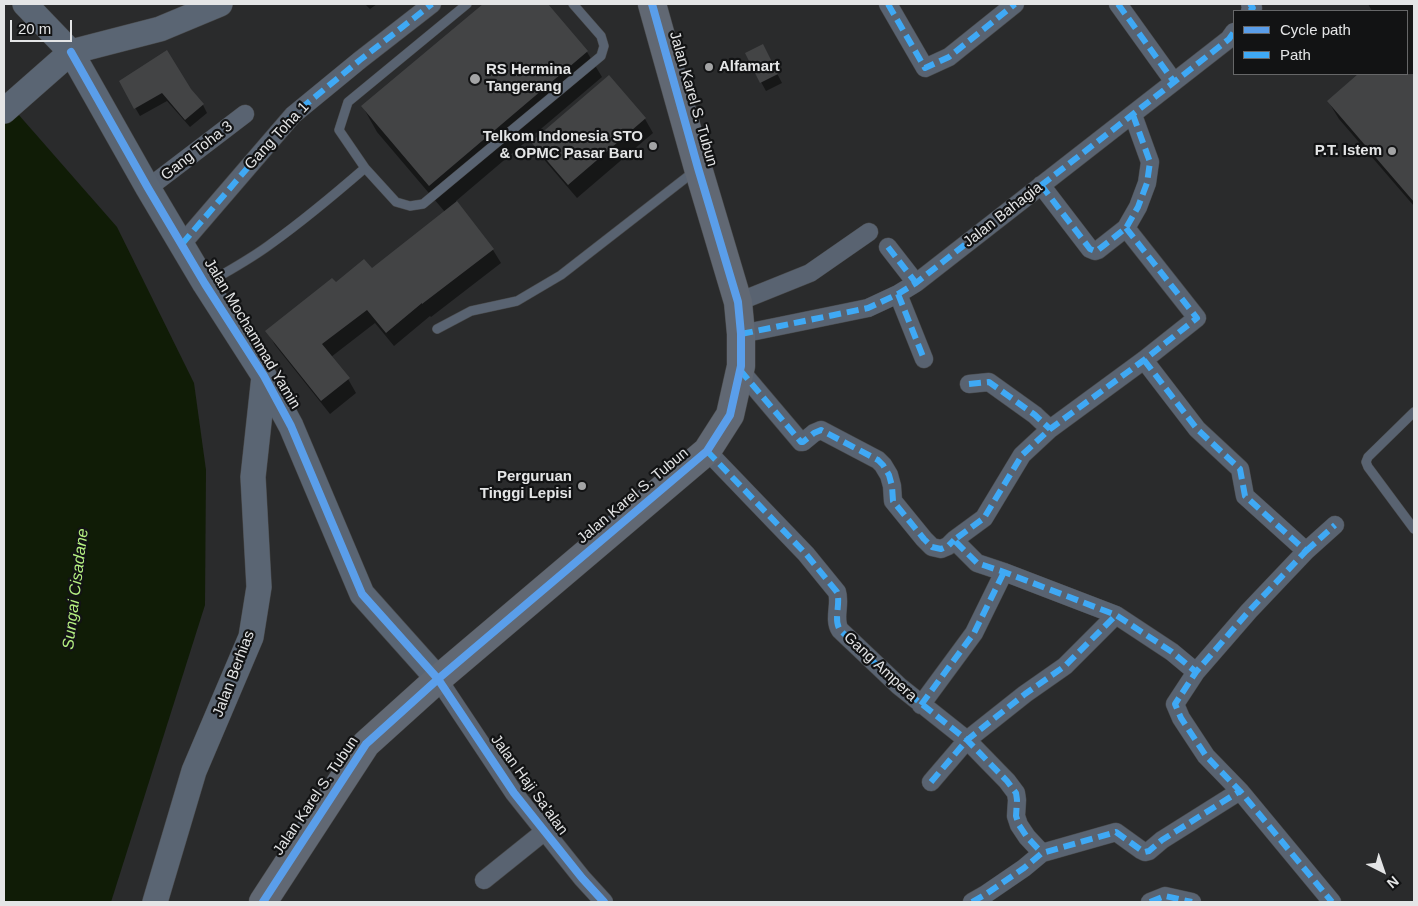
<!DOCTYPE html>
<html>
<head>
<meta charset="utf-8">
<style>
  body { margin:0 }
  #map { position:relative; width:1418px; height:906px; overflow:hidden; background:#2a2b2c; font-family:Helvetica,sans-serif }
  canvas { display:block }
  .frame { position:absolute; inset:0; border:5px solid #e4e5e6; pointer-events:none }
  .legend { position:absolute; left:1233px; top:10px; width:175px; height:65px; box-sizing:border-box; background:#121314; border:1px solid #666768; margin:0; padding:6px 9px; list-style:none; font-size:15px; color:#e4e5e6 }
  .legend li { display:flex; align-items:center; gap:10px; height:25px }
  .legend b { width:25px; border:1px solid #666768 }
  .north { position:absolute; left:1358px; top:846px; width:50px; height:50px; -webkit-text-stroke:4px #121314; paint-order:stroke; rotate:139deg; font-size:14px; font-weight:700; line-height:20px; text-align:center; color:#e4e5e6 }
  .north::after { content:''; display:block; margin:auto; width:18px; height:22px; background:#e4e5e6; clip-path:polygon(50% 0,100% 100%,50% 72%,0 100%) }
  .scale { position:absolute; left:10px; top:20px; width:62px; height:22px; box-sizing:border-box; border:2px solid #e4e5e6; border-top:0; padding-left:6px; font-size:15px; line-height:18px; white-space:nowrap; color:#e4e5e6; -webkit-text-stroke:4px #121314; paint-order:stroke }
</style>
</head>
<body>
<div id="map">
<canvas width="1418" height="906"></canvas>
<div class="frame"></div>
<ul class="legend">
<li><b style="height:6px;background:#5a9eea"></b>Cycle path</li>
<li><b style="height:6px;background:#3fa9f5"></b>Path</li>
</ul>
<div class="north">N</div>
<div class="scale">20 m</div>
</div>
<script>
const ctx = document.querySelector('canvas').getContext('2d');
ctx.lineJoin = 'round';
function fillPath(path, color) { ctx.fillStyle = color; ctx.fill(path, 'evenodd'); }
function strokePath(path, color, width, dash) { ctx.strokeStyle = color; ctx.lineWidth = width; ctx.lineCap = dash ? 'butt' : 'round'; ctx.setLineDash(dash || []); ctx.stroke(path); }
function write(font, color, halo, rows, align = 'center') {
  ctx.font = font + ' Helvetica,sans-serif'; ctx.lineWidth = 4.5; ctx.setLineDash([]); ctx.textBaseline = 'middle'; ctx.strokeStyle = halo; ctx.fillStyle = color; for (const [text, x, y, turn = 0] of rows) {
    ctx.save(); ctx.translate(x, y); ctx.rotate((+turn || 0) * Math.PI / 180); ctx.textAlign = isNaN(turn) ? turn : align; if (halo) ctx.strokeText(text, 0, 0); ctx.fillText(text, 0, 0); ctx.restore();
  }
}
fillPath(new Path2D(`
  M4 98 117 227 194 383 206 470 205 605 111 902H4Z`), '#101c06');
fillPath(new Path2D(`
  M365 4H377L370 9Z
  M485 4H547L587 52 602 77 456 201 493 250 501 263 431 317 430 316 394 346 375 323 331 357 348 379 356 393 330 414 275 345 267 331 335 284 372 269 445 212 377 132 363 107Z
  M1368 4H1414V206L1339 119 1328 101 1360 74H1407V11H1372Z
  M767 54 782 83 766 91 761 82Z
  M609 77 645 119 653 133 577 198 541 156 533 142Z
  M120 82 190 89 203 105 207 113 190 127 167 101 140 116Z`), '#0007');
fillPath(new Path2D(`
  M483 4H548L588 51 429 186 361 106Z
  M763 44 778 74 760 83 745 53Z
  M167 50 191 89 204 104 185 120 162 93 134 109 119 81Z
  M1358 74H1414V202L1327 101Z
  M609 75 646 118 568 185 531 142Z
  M457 201 494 249 422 304V303L386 333 367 310 322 344 350 378 321 401 265 331 332 278 336 282 364 259 372 268Z`), '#434445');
const lane = new Path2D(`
  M467 4 348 102 339 130 365 168 396 202 410 206 423 204 601 56 604 46 601 36 573 4
  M206 284C228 271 251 259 272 243 304 220 335 194 365 168
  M437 329 471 311 517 301 561 275 696 170
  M1414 412 1368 457 1366 462 1368 467 1414 529`);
const street = new Path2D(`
  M888 4 925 68 949 57 1015 4
  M1118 4 1174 82
  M1250 4 1253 8 1250 11
  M1041 185 1090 249 1095 251 1098 250 1126 228 1138 207 1147 183 1150 162 1133 115
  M148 188 245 114
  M1126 228 1197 318 1144 360 1050 429 1022 455 984 518 954 540 977 563 1004 572 1116 615 1172 652 1196 672
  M182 244 293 115 360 60 432 4
  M888 247 916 283
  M898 294 924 359
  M738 302 810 273 869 232
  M741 334 868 308 898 294 916 283C1020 201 1125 121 1229 39L1234 32
  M1144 360 1197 429 1240 469 1245 496 1306 551 1249 611 1196 672 1175 704 1181 718 1206 756 1240 791 1332 902
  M740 370 801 442H803L814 433 821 430 878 460 883 465 889 475 892 486 893 501 924 539 932 547 941 549 948 546 954 540
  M969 384 989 382 1035 415 1050 429
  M707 451 806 554 837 592C841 604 833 619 840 630L899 686 967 740 1007 781 1016 793 1017 800 1016 816 1019 825 1027 837 1042 853
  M1306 551 1335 525
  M438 679 514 793 582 878 604 902
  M921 705 974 633 1004 572
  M931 782 967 740 1025 694 1065 666 1116 615
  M484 880 545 831
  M972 902 986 894 1024 868 1042 853 1116 832 1141 850 1145 852 1149 851 1162 840 1240 791
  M1150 902 1165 896 1192 902`);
const secondary = new Path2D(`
  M25 4 71 52 148 188 205 284 264 376 291 426 362 594 438 679
  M4 111 71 52 160 29 220 4
  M155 902 194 771 251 637 259 587 253 477 264 376`);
const highway = new Path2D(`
  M263 902 366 744 438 679 707 451 730 415 741 366V334L738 302 698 168 652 4`);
strokePath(lane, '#48494a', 10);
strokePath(street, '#48494a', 19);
strokePath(secondary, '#48494a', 26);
strokePath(highway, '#48494a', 29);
strokePath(lane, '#596371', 9);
strokePath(street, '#596371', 18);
strokePath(secondary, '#5a6573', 25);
strokePath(highway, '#616873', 28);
strokePath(new Path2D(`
  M888 4 925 68 949 57 1015 4
  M1118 4 1174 82
  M1250 4 1253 8 1250 11
  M1041 185 1090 249 1095 251 1098 250 1126 228 1138 207 1147 183 1150 162 1133 115
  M1126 228 1197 318 1144 360 1050 429 1022 455 984 518 954 540 977 563 1004 572 1116 615 1172 652 1196 672
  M182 244 293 115 360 60 432 4
  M888 247 916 283
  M898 294 924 359
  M741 334 868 308 898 294 916 283C1020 201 1125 121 1229 39L1234 32
  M1144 360 1197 429 1240 469 1245 496 1306 551 1249 611 1196 672 1175 704 1181 718 1206 756 1240 791 1332 902
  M740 370 801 442H803L814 433 821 430 878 460 883 465 889 475 892 486 893 501 924 539 932 547 941 549 948 546 954 540
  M969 384 989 382 1035 415 1050 429
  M707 451 806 554 837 592C841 604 833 619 840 630L899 686 967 740 1007 781 1016 793 1017 800 1016 816 1019 825 1027 837 1042 853
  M1306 551 1335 525
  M921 705 974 633 1004 572
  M931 782 967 740 1025 694 1065 666 1116 615
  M972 902 986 894 1024 868 1042 853 1116 832 1141 850 1145 852 1149 851 1162 840 1240 791
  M1150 902 1165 896 1192 902`), '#3fa9f5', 6, [12, 6]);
strokePath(new Path2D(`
  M71 52 148 188 205 284 264 376 291 426 362 594 438 679 514 793 582 878 604 902
  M263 902 366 744 438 679 707 451 730 415 741 366V334L738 302 698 168 652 4`), '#5a9eea', 8);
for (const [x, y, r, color] of [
  [709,67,5,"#a3a4a5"],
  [475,79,6,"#a3a4a5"],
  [653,146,5,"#a3a4a5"],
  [1392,151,5,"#a3a4a5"],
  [582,486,5,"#a3a4a5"]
]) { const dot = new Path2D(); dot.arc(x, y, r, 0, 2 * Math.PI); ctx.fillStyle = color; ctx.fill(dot); strokePath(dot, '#121314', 2); }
write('bold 15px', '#e4e5e6', '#121314', [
  ["Alfamart",719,67,"left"],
  ["RS Hermina",486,70,"left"],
  ["Tangerang",486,87,"left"],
  ["Telkom Indonesia STO",643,137],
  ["& OPMC Pasar Baru",643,154],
  ["P.T. Istem",1382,151],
  ["Perguruan",572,477],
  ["Tinggi Lepisi",572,494]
], 'right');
write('15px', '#e4e5e6', '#121314', [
  ["Jalan Karel S. Tubun",693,99,74],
  ["Gang Toha 1",277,136,-47],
  ["Gang Toha 3",197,151,-38],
  ["Jalan Bahagia",1003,215,-38],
  ["Jalan Mochammad Yamin",252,334,59],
  ["Jalan Karel S. Tubun",633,496,-40],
  ["Gang Ampera",880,667,43],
  ["Jalan Berhias",234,674,-69],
  ["Jalan Haji Sa'alan",529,785,54],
  ["Jalan Karel S. Tubun",316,796,-56]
]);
write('italic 16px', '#b6f182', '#121314', [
  ["Sungai Cisadane",76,589,-83]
]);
</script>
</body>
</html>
